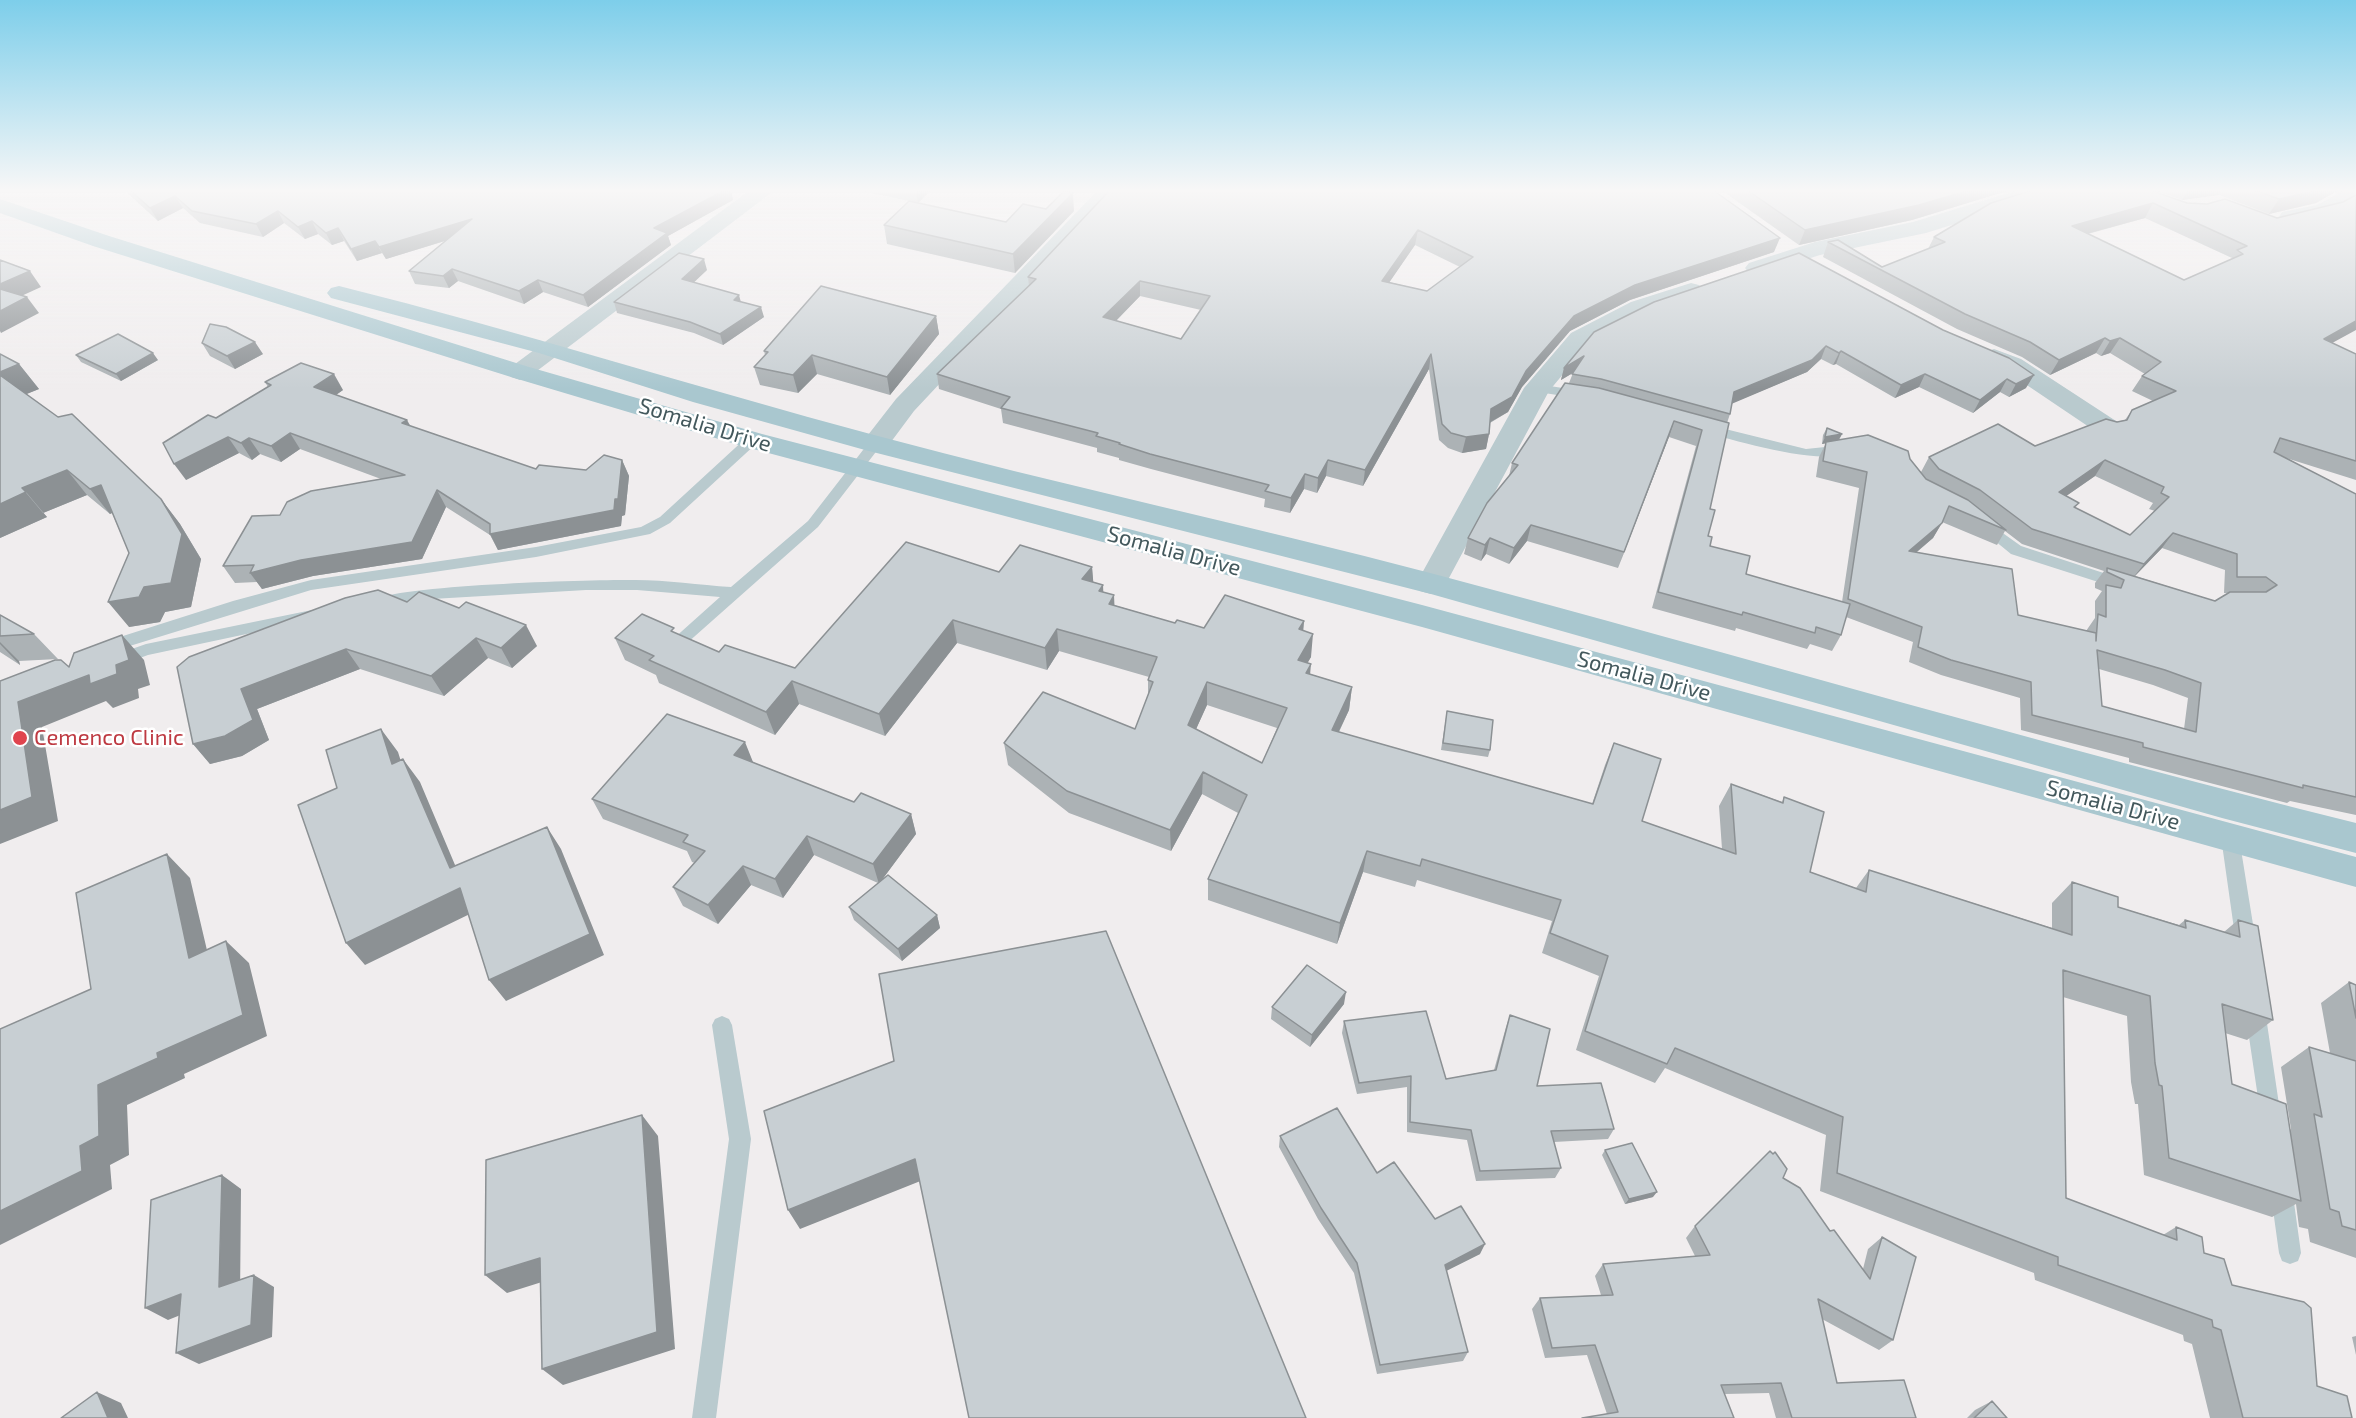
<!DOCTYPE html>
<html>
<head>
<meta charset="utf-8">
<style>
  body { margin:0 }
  canvas { display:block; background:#f0edee }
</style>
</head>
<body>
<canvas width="2356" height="1418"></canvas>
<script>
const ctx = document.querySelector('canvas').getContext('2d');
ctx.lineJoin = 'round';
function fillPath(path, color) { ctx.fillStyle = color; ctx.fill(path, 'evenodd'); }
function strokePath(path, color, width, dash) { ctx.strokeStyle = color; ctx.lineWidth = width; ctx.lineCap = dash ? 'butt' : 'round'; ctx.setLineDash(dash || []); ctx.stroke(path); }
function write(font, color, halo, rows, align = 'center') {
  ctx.font = font + ' "Exo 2",sans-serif'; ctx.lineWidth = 5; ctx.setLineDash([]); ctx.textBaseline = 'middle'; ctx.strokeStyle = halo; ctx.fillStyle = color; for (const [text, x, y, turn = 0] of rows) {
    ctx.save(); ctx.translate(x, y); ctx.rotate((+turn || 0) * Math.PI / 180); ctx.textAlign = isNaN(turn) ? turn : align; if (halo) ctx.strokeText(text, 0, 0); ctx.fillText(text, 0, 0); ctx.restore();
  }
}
fillPath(new Path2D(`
  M1537 384 1582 391 1589 395 1582 399 1532 391V385Z
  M1705 424 1806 449 1844 445 1851 449C1831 471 1728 438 1700 431L1698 428Z
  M752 436 759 440 757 443 670 523 650 534 536 557 311 590 107 653 99 647 101 643 233 601 311 580 536 547 641 527 660 517 747 437Z
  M875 440 882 444 818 527 686 644H674L672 640 720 597 637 590H586L415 600 379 607 371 602C382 585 602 579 635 580 667 580 699 585 731 587L808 521 870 441Z
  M1983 519 2021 546 2125 580 2128 584 2120 589 2011 554 1978 527 1976 524 1978 521Z
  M312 610 320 615 317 619 148 655 118 666 110 660 112 656 146 644Z
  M2230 830 2236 832 2239 837 2256 943 2253 949 2246 951 2239 949 2236 943 2221 837 2224 832Z
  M2255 1001 2262 1004 2265 1010 2281 1118 2278 1125 2271 1128 2264 1125 2261 1118 2245 1010 2248 1004Z
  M722 1016 729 1019 732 1025 751 1139 716 1418H692L729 1139 712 1025 715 1019Z
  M2281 1177 2289 1180 2292 1188 2301 1253 2298 1261 2290 1264 2282 1261 2279 1253 2270 1188 2273 1180Z`), '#b9cace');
fillPath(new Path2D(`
  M750 190H775L529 377 520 380 511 377 507 372 511 367Z
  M1098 190H1121L914 411 885 450 875 452 865 450 861 444 896 399Z
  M2018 190H2051L2048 195 1926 233 1820 255 1757 275 1749 273 1745 268 1749 263 1815 242 1913 222Z
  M2344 190H2356V201C2335 213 2307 228 2282 222L2279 217 2282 212 2317 205Z
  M1691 283 1699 285 1703 290 1699 295 1649 312 1589 343 1549 391 1442 591 1431 594 1420 591 1416 584 1524 388 1571 333 1631 302Z
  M1994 349 2021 359 2116 421 2120 427 2116 433 2107 435 2098 433 2003 369 1985 362 1981 357 1985 352Z`), '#b9cace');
fillPath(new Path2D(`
  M0 199 109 236 529 367 762 434 1422 605 2356 857V887L1422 627 742 446 511 377 93 246 0 213Z
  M339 286C519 331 695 387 874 435 1060 485 1249 525 1434 574 1742 656 2047 746 2356 823V853L2222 818 1431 594 865 450 693 402 539 353 331 298 327 293 331 288Z`), '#a9c7cf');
fillPath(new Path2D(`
  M124 190H731L733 200 668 236 671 245 588 307 543 292 524 304 458 281 449 288 415 284 409 271 445 241 386 259 382 253 357 261 344 241 332 245 318 234 305 239 284 223 263 237 200 223 183 208 158 221Z
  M857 190H931L918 203 1006 222 1046 209 1074 211 1015 273 887 244 884 225 909 201Z
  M1110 190 1774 252 1630 300 1570 331 1522 387 1508 412 1490 423 1489 434 1486 449 1462 453 1448 448 1439 440 1429 369 1363 486 1326 476 1317 493 1304 489 1290 513 1264 507 1265 499 1151 469 1119 460V458L1097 452V448L1003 423 1001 409 939 389 937 374 1029 286 1028 277ZM1415 245 1460 267 1427 291 1389 282ZM1140 296 1201 310 1181 339 1116 321Z
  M1721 190H2010L1912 220 1799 245Z
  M2033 190 2207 204 2225 199 2332 343 2356 354V480L2286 458 2356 494V815L2290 801 2287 803 2129 762V758L2021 730 2020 698 1941 675 1909 662 1913 642 1846 617 1841 635 1832 651 1810 644 1807 649 1736 628 1735 631 1652 608 1696 446 1669 437 1618 568 1527 541 1509 564 1486 554 1481 561 1464 554 1468 538 1509 476 1512 463 1569 383 1573 373 1561 380 1564 368 1799 253 2026 388 2009 397 2000 392 1973 413 1919 387 1895 398 1836 364 1833 365 1821 359 1807 372 1732 403 1730 414 1727 423 1710 509 1708 536 1710 546 1746 574 1842 602 1859 488 1816 477 1819 457 1826 443 1822 444 1823 435 1827 428 1842 434 1839 440 1910 459 1921 472 1929 457 2035 446 2117 422 2125 420 2132 410 2153 401 2132 391 2142 376 2145 374 2110 353 2101 356 2096 353 2050 375 2022 357 1957 329 1823 257 1828 242 1882 267 1928 249 1934 237ZM2145 218 2232 258 2231 260 2184 280 2088 234ZM2095 476 2153 503 2149 509 2155 511 2130 535 2075 508 2079 503 2066 496ZM1942 522 1997 545 2005 531 2022 544 2104 571 2095 583V588L2102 591 2095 601V618L2086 631 2018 615 1917 552 1933 538ZM2162 548 2225 570 2224 593H2229L2215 601 2135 576ZM2099 669 2153 685 2188 698 2184 729 2102 706Z
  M2154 190H2339L2316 203 2269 214 2219 195 2182 200Z
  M707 270 693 282 741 302 764 317 723 345 694 333 617 313 614 302Z
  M936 316 939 334 890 395 817 374 798 393 760 385 754 367 765 355 764 351Z
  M202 343 263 354 235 369 210 356Z
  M0 354 19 364 39 389 26 394 161 499 180 524 201 559 191 607 165 612 160 622 129 627V553L112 513 110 514 87 495 43 513 47 517 0 538Z
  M76 355 158 360 121 381 81 362Z
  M265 382 343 390 336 395 410 426 536 469 586 470 622 460 629 476 625 515 622 516 621 526 498 550 490 535 446 507 422 559 313 576 262 589 257 582 235 583 223 566 280 515 381 479 300 449 281 462 260 454 252 460 239 453 186 480 216 418 268 387Z
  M1092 567 1093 582 1114 605 1175 623 1204 628 1304 621 1303 631 1311 657 1307 663 1310 674 1352 687 1349 710 1339 732 1592 804 1605 765 1614 743 1642 821 1722 849 1719 806 1731 784 1782 802 1784 797 1810 872 1856 888 1869 870 2052 928V903L2072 882 2118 907 2179 925 2185 920 2224 932 2238 920 2273 1020 2247 1040 2225 1033 2232 1084 2290 1130 2291 1129 2281 1067 2309 1047 2330 1053 2321 1003 2349 982 2356 985V1258L2310 1242 2308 1229 2299 1227 2296 1204 2272 1217 2144 1175 2138 1104H2135L2131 1082 2127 1016 2063 997 2066 1198 2163 1235 2176 1227 2204 1253 2317 1386 2352 1418H2210L2192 1344 2184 1341 2183 1335 2035 1280 2034 1273 1820 1191 1826 1135 1665 1068 1655 1083 1576 1050 1599 976 1542 953 1552 921 1417 880 1415 887 1363 872 1337 944 1208 900V879L1238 813 1202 794 1171 851 1069 813 1008 765 1004 743 1135 729 1148 695V680L1149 677 1059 651 1047 670 957 643 885 736 799 704 775 735 659 683 656 675 625 660 615 638 676 633 719 652 795 668 999 572ZM1207 705 1277 728 1262 763 1196 729Z
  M407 602 537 646 512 668 488 658 444 696 360 669 257 709 269 740 242 756 210 764 193 744Z
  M0 615 34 634 58 659 19 661 20 665 0 652Z
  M1447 711 1490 750 1488 757 1441 750Z
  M752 762 854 802 911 814 916 834 880 882 937 915 940 928 902 961 854 920 849 907 878 883 814 855 783 898 751 885 718 924 683 906 673 887 695 863 692 862 687 851 603 819 592 799 753 762Z
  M1344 1004 1310 1047 1271 1019 1272 1007Z
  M1510 1015 1537 1086 1614 1129 1608 1139 1554 1142 1561 1168 1555 1178 1476 1181 1467 1140 1407 1132V1087L1357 1094 1342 1033 1344 1021 1446 1079 1494 1070 1506 1027Z
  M1280 1136 1377 1173 1480 1254 1446 1271 1468 1352 1463 1361 1377 1374 1354 1273 1318 1219 1279 1147Z
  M1605 1150 1653 1197 1625 1204 1602 1155Z
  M1783 1178 1863 1269 1868 1249 1882 1237 1893 1340 1879 1350 1822 1319 1837 1383 1916 1418H1776L1769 1393 1725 1394 1607 1414 1587 1355 1545 1358 1532 1309 1540 1298 1601 1295 1595 1276 1603 1264 1695 1256 1686 1238 1695 1226Z
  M2356 1336V1355L2352 1337Z
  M1992 1401 2007 1418H1967L1975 1410Z`), '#acb2b5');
fillPath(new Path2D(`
  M725 190H731L733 200 668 236 671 245 588 307 583 295 654 228Z
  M917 190H931L918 203 916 191Z
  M1970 190H2010L1912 220 1799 245 1805 230Z
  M2188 190H2222L2219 195 2182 200Z
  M2319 190H2339L2316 203 2269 214 2279 199Z
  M1073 193 1074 211 1015 273 1013 254Z
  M175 196 183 208 158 221 150 208Z
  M2153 203 2145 218 2064 240 2072 226Z
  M278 211 284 223 263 237 256 224Z
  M472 219 477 231 386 259 379 247Z
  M312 221 318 234 305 239 298 227Z
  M338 228 344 241 332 245 326 233Z
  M1418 230 1415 245 1380 296 1382 281Z
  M1780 238 1774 252 1630 300 1570 331 1522 387 1508 412 1487 424 1491 409 1526 371 1574 316 1635 285Z
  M375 241 382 253 357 261 351 249Z
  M704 259 707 270 686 290 682 279Z
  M452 269 458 281 449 288 443 276Z
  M30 271 41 287 6 303 0 295V284Z
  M538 280 543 292 524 304 519 291Z
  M1140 281V296L1104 333 1103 317Z
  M739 295 742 306 734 300Z
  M27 297 39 313 1 333 0 331V311Z
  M761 307 764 317 723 345 720 334Z
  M936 316 939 334 890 395 887 377Z
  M2356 321V330L2312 354 2324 339Z
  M2105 338 2096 353 2050 375 2059 360Z
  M2120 338 2110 353 2101 356 2110 341Z
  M255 342 263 354 235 369 227 356Z
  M1826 346 1821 359 1807 372 1729 405 1734 392Z
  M1841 351 1836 364 1833 365 1839 353Z
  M153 353 158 360 121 381 116 374Z
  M1431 354 1429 369 1363 486 1365 470Z
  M812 355 817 374 798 393 793 375Z
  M1584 356 1581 368 1561 380 1564 368Z
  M19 364 39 389 17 398 0 377V372Z
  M334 374 343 390 323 404 314 387Z
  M1925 374 1919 387 1895 398 1901 385Z
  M2034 375 2026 388 2009 397 2016 384Z
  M2007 379 2000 392 1973 413 1980 400Z
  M407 420 416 436 402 423Z
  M1674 421 1669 437 1618 568 1624 552Z
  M290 433 300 449 281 462 271 446Z
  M1489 434 1486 449 1462 453 1466 437Z
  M1842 434 1838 441 1822 444 1825 437Z
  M228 437 239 453 186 480 174 464Z
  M249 438 260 454 252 460 241 443Z
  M622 460 629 476 625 515 622 516 621 526 498 550 490 534 615 499Z
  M1328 460 1326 476 1317 493 1318 478Z
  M2105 460 2095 476 2049 508 2059 492Z
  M67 470 87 495 43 513 22 488Z
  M1305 474 1304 489 1290 513 1291 498Z
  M101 485 120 509 110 514 90 489Z
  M437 490 446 507 422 559 313 576 262 589 250 573Z
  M26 492 47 517 0 538V504Z
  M161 499 180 524 201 559 191 607 165 612 160 622 129 627 108 602Z
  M1942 523 1933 538 1900 566 1909 551Z
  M1531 525 1527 541 1509 564 1514 548Z
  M2173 533 2162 548 2132 579 2144 564Z
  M1490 538 1486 554 1481 561 1485 545Z
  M1092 567 1094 590 1082 579Z
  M1103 585 1104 607 1099 591Z
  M1114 595 1115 618 1109 604Z
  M953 620 957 643 885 736 879 714Z
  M1304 621 1302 644 1299 629Z
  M526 625 537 646 512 668 501 648Z
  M1057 629 1059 651 1047 670 1045 648Z
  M1313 634 1311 657 1296 683 1298 660Z
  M122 635 144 660 150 685 138 689 139 698 113 708 106 701 42 727 58 821 0 844V810L18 702 116 665Z
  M476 638 488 658 444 696 431 676Z
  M0 642 19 661 20 665 0 644Z
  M346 649 360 669 257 709 269 740 242 756 210 764 193 744 241 689Z
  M1311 664 1309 687 1306 673Z
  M792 681 799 704 775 735 766 712Z
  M1207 682V705L1188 747V725Z
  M1352 687 1349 710 1329 752 1332 730Z
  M381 729 398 752 409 787 392 764Z
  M745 742 753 762 742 775 734 755Z
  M403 759 420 782 466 891 450 868Z
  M1203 772 1202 794 1171 851 1170 830Z
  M911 814 916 834 879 884 873 864Z
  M547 827 561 849 604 955 506 1001 489 980Z
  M807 836 814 855 783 898 775 879Z
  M1367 851 1363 872 1337 944 1340 923Z
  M167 854 190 878 214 980 189 958Z
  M743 866 751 885 718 924 708 905Z
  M460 888 476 911 365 965 346 943Z
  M937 915 940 928 902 961 898 949Z
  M226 941 249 963 267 1036 184 1074 185 1078 127 1105 129 1155 110 1165 112 1189 0 1245V1211L80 1146 98 1085 157 1053Z
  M1346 992 1344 1004 1310 1047 1312 1035Z
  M642 1115 658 1136 675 1349 563 1385 542 1369Z
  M915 1159 923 1180 800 1229 788 1210Z
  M222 1175 241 1189 240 1299 219 1287Z
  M1657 1192 1653 1197 1625 1204 1629 1199Z
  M1485 1244 1480 1254 1440 1274 1445 1265Z
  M540 1258 561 1276 507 1293 485 1275Z
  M254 1275 274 1287 272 1337 199 1364 176 1353Z
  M181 1294 203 1306 168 1320 145 1308Z
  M97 1392 121 1403 128 1418H108Z`), '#8c9194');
const building = new Path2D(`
  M130 190H725L654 228 667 233 583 295 538 280 519 291 452 269 443 276 409 271 472 219 379 247 375 241 351 249 338 228 326 233 312 221 298 227 278 211 256 224 192 211 175 196 150 208Z
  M1110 190H1713L1780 238 1635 285 1574 316 1526 371 1512 397 1491 409 1489 434 1466 437 1451 433 1442 424 1431 354 1365 470 1328 460 1318 478 1305 474 1291 498 1265 491 1269 485 1150 454 1119 444 1120 443 1096 436 1098 433 1001 408 1010 397 937 374 1036 279 1028 277ZM1418 230 1473 257 1427 291 1382 281ZM1140 281 1210 296 1181 339 1103 317Z
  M1747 190H1970L1919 205 1805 230Z
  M2033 190H2150L2187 203 2207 204 2225 199 2277 218 2343 202 2356 195V321L2324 339 2356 354V461L2280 438 2274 452 2356 494V797L2303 785V788L2143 747V743L2032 715 2031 682 1951 660 1918 647 1922 627 1848 599 1867 472 1823 461 1826 442 1868 435 1908 451 1910 459 1926 479 1968 500 2006 530 1949 506 1942 523 1909 551 2012 569 2018 615 2096 633V641L2098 614 2106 617V585L2121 588 2124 580 2107 572V568L2215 601 2230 592H2266L2277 585 2266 577H2237V554L2173 533 2144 564 2032 529 1980 490 1939 469 1929 457 1998 424 2035 446 2106 419 2117 422 2127 420 2132 410 2176 391 2142 376 2161 362 2120 338 2110 341 2105 338 2059 360 2030 342 1965 314 1828 242 1838 240 1882 267 1945 242 1934 237 1991 203ZM2153 203 2247 246 2237 250 2243 254 2184 280 2072 226ZM2105 460 2164 487 2161 493 2169 497 2130 535 2074 507 2079 503 2059 492ZM2097 650 2165 670 2201 683 2196 732 2102 706Z
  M2254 190H2319L2279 199Z
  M1064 191 1073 193 1013 254 884 225 909 201 1006 222 1023 204 1046 209Z
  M679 253 704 259 682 279 739 295 734 300 761 307 720 334 690 322 614 302Z
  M1799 253 1943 330 2009 358 2034 375 2016 384 2007 379 1980 400 1925 374 1901 385 1841 351 1839 353 1826 346 1812 360 1734 392 1730 414 1601 379 1572 374 1584 356 1564 368 1594 332 1654 302Z
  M0 260 30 271 0 284Z
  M821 286 936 316 887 377 812 355 793 375 754 367 768 352 764 351Z
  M0 289 27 297 0 311Z
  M210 324 226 327 255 342 227 356 202 343Z
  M118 334 153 353 116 374 76 355Z
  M0 354 19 364 0 372Z
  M301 363 334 374 314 387 407 420 402 423 536 469 539 465 586 470 604 455 622 460 618 499H615L614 510 490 534V524L437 490 412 542 301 560 250 573 254 565 223 566 252 516 280 515 287 502 311 491 405 475 290 433 271 446 249 438 241 443 228 437 174 464 163 443 208 415 216 418 271 385 265 382Z
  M0 375 58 417 72 414 161 499 182 534 171 583 144 587 139 597 108 602 129 553 101 485 90 489 67 470 22 488 26 492 0 504Z
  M1565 383 1599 388 1729 423 1710 509 1715 510 1708 536 1712 537 1710 546 1750 556 1746 574 1850 604 1841 635 1816 627 1815 633 1743 612 1742 615 1658 592 1702 430 1674 421 1624 552 1531 525 1514 548 1490 538 1485 545 1468 538 1487 503 1518 465 1512 463Z
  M1827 428 1842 434 1825 437Z
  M906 542 999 572 1020 545 1092 567 1082 579 1103 585 1099 591 1114 595 1109 604 1175 623 1177 620 1204 628 1225 595 1304 621 1299 629 1313 634 1298 660 1311 664 1306 673 1352 687 1332 730 1593 804 1614 743 1661 759 1642 821 1736 854 1731 784 1783 803 1784 797 1824 812 1810 872 1866 892 1869 870 2072 935V882L2118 897V907L2186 928 2185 920 2240 937 2238 920 2258 926 2273 1020 2222 1004 2232 1084 2286 1104 2301 1201 2169 1158 2162 1086 2159 1085 2155 1063 2150 996 2063 970 2066 1198 2177 1240 2176 1227 2202 1237 2204 1253 2224 1259 2232 1285 2304 1302 2311 1308 2317 1386 2347 1396 2352 1418H2243L2221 1330 2213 1327 2212 1320 2058 1265V1257L1837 1173 1843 1117 1675 1048 1667 1064 1585 1031 1608 956 1550 933 1561 900 1422 859 1420 866 1367 851 1340 923 1208 879 1247 795 1203 772 1170 830 1067 791 1004 743 1043 692 1135 729 1153 682 1148 680 1157 657 1057 629 1045 648 953 620 879 714 792 681 766 712 649 660 654 656 615 638 642 614 674 628 671 631 719 652 725 645 795 668ZM1207 682 1287 708 1262 763 1188 725Z
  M378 590 407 602 419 592 459 608 466 602 526 625 501 648 476 638 431 676 346 649 241 689 253 720 225 736 193 744 177 667 189 657 345 598Z
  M0 615 34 634 0 636Z
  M122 635 129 660 116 665 117 674 90 684 89 675 18 702 32 797 0 810V681L55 660H61L69 667 74 653Z
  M1447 711 1493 720 1490 750 1443 743Z
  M667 714 745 742 734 755 854 802 861 793 911 814 873 864 807 836 775 879 743 866 708 905 673 887 705 851 683 842 688 835 592 799Z
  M381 729 392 764 403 759 450 868 547 827 590 934 489 980 460 888 346 943 298 805 337 788 326 750Z
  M167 854 189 958 226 941 243 1015 157 1053 158 1058 98 1085 99 1136 80 1146 82 1171 0 1211V1029L91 989 76 893Z
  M888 875 937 915 898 949 849 907Z
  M1106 931 1306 1418H969L915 1159 788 1210 764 1111 894 1061 879 974Z
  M1307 965 1346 992 1312 1035 1272 1007Z
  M2349 982 2356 985V1018Z
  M1426 1011 1446 1079 1496 1070 1510 1015 1550 1029 1537 1086 1601 1083 1614 1129 1551 1131 1561 1168 1480 1171 1471 1130 1410 1122 1411 1076 1359 1083 1344 1021Z
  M2309 1047 2356 1061V1230L2342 1226 2339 1212 2330 1209 2314 1114 2322 1117Z
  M1337 1108 1377 1173 1394 1162 1435 1219 1461 1206 1485 1244 1445 1265 1468 1352 1380 1365 1357 1263 1321 1208 1280 1136Z
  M642 1115 657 1332 542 1369 540 1258 485 1275 486 1160Z
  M1632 1143 1657 1192 1629 1199 1605 1150Z
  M1770 1151 1773 1154 1775 1152 1787 1169 1783 1178 1800 1188 1830 1231 1834 1230 1870 1279 1882 1237 1916 1257 1893 1340 1818 1299 1837 1383 1904 1380 1916 1418H1792L1781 1383 1721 1385 1734 1418H1582L1618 1412 1595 1345 1552 1348 1540 1298 1613 1295 1603 1264 1710 1255 1695 1226Z
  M222 1175 219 1287 254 1275 251 1325 176 1353 181 1294 145 1308 151 1200Z
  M97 1392 108 1418H61Z
  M1992 1401 2007 1418H1974Z`);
fillPath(building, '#c8cfd3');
strokePath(building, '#8c9194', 1.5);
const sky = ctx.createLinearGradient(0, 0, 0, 389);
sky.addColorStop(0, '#7dceea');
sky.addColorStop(0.49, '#f8f7f7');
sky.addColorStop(1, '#f8f7f700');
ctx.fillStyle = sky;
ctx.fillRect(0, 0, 2356, 389);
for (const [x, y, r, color] of [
  [20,738,8,"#e0444e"]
]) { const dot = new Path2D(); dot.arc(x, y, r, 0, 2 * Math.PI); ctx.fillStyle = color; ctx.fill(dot); strokePath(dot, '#fff', 2); }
write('22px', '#43585c', '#fff', [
  ["Somalia Drive",705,425,17],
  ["Somalia Drive",1174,551,15],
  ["Somalia Drive",1644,676,15],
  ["Somalia Drive",2113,805,15]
]);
write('22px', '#be3a42', '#fff', [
  ["Cemenco Clinic",34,738]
], 'left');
</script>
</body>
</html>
